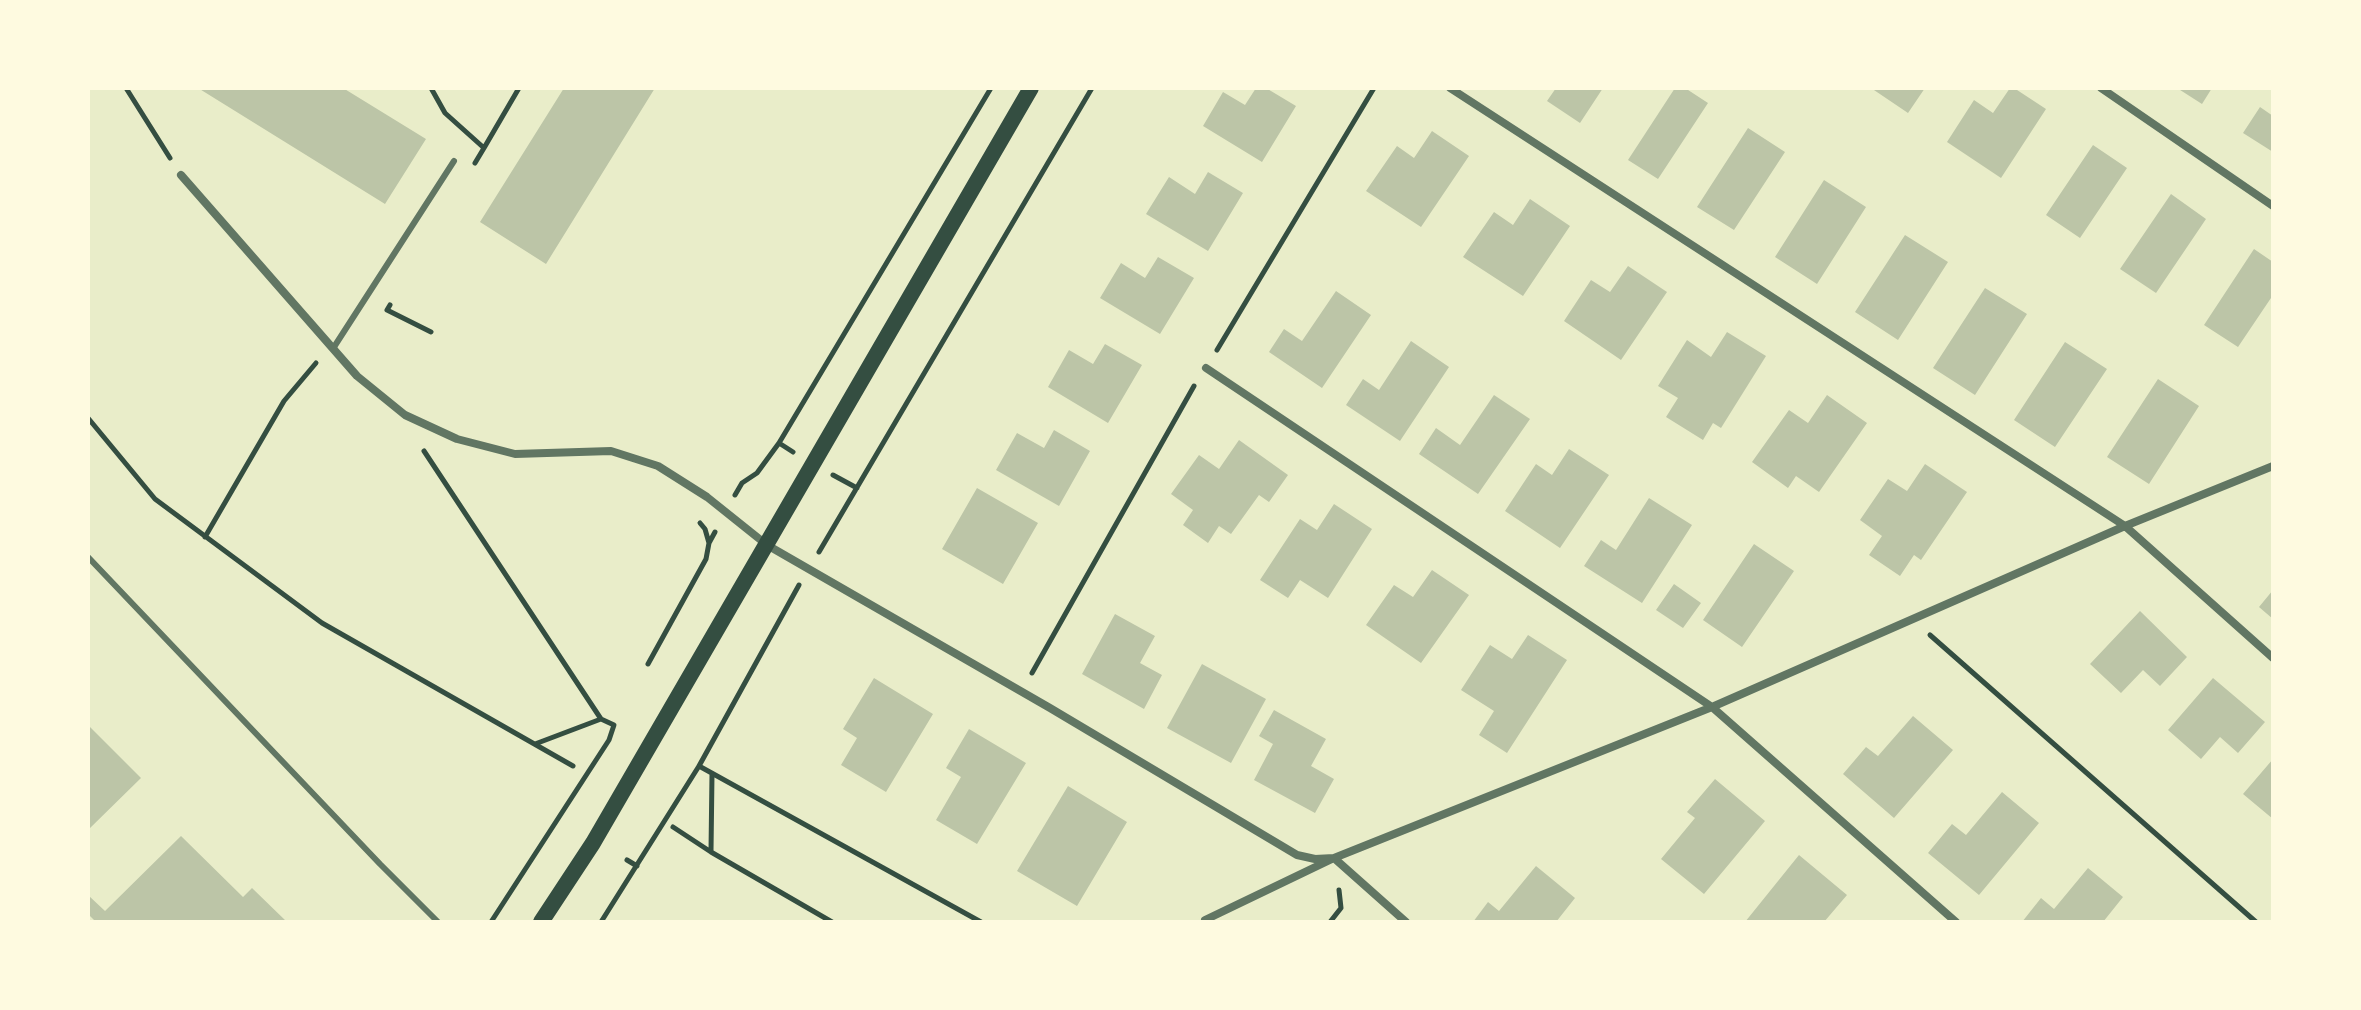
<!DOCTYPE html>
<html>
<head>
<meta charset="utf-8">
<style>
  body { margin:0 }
  #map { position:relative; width:2361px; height:1010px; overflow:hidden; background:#e9edc9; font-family:"DejaVu Sans",sans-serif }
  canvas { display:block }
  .frame { position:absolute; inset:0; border:90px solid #fefae0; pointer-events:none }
</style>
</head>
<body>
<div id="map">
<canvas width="2361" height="1010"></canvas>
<div class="frame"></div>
</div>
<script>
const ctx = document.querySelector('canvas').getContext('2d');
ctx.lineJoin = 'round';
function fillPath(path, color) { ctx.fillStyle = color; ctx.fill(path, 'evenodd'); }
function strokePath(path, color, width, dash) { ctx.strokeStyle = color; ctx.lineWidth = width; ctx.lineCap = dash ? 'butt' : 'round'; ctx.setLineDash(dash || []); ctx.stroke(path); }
fillPath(new Path2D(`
  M198 88H343L426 139 385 204Z
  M564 88H655L546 264 480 222Z
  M1256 88H1266L1296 106 1262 162 1203 126 1223 92 1245 105Z
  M1556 88H1603L1580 123 1547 101Z
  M1675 88H1685L1708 103 1658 179 1628 160Z
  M1871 88H1925L1908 113Z
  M2010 88H2014L2046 109 2001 178 1947 142 1974 100 1993 113Z
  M2177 88H2212L2202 104Z
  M2260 107 2273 116V152L2243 133Z
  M1748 128 1785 152 1734 230 1697 207Z
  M1432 131 1469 156 1421 227 1366 191 1397 146 1414 158Z
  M2093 145 2127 168 2080 238 2046 215Z
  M1208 172 1243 193 1208 251 1146 214 1169 177 1195 194Z
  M1824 180 1866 207 1817 284 1775 257Z
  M2171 194 2206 219 2156 293 2120 269Z
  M1530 199 1570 226 1523 296 1463 257 1494 212 1513 225Z
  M1905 235 1948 262 1898 340 1855 312Z
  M2254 249 2273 262V295L2238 347 2204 325Z
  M1158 257 1194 278 1160 334 1100 298 1121 263 1145 278Z
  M1628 266 1667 292 1621 360 1564 321 1591 280 1610 292Z
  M1985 288 2027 314 1975 395 1933 368Z
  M1336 291 1371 315 1322 388 1269 352 1284 329 1302 341Z
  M1727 332 1766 356 1721 428 1713 423 1703 440 1666 417 1678 398 1658 386 1687 340 1711 357Z
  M1411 341 1449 367 1400 441 1346 405 1363 379 1379 390Z
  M2065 342 2107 369 2055 447 2014 420Z
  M1105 344 1142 365 1108 423 1048 387 1069 350 1093 364Z
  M2158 379 2199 406 2149 484 2107 457Z
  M1494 395 1530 419 1478 494 1419 454 1436 428 1460 445Z
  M1827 395 1867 423 1819 492 1796 476 1788 488 1752 462 1789 410 1808 423Z
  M1054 430 1090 451 1059 506 996 470 1017 433 1044 448Z
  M1239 440 1288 475 1269 502 1259 495 1231 534 1219 526 1208 543 1183 525 1193 510 1171 494 1199 455 1219 469Z
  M1569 449 1609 475 1560 548 1505 511 1536 464 1552 475Z
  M1925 464 1967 492 1921 560 1914 555 1900 576 1869 555 1882 536 1860 520 1888 479 1907 491Z
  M977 488 1038 523 1003 584 942 549Z
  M1649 498 1692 525 1642 603 1584 566 1601 540 1616 550Z
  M1334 504 1372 529 1328 598 1300 580 1288 598 1260 580 1300 519 1317 530Z
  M1754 544 1794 571 1742 647 1703 620Z
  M1432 570 1469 595 1421 663 1366 625 1394 585 1413 597Z
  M1674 584 1701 603 1683 628 1656 610Z
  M2273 590V619L2259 607Z
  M2140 611 2187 657 2160 686 2143 670 2121 693 2090 664Z
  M1115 614 1155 636 1140 663 1162 675 1144 709 1082 674Z
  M1528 635 1567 660 1507 753 1479 735 1494 711 1461 690 1490 645 1512 659Z
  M1202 664 1266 699 1231 763 1167 728Z
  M874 678 933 714 886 792 841 765 857 738 843 729Z
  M2213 678 2265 722 2238 753 2220 737 2201 759 2168 730Z
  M1274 710 1326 739 1311 766 1334 779 1315 813 1254 780 1273 744 1259 736Z
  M1913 716 1953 750 1894 818 1843 774 1866 747 1878 756Z
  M88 725 141 778 88 830Z
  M969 729 1026 763 977 844 936 820 961 777 946 768Z
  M2273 759V819L2243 794Z
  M1715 779 1765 821 1704 894 1661 859 1695 818 1687 812Z
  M1068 786 1127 822 1077 906 1017 871Z
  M2002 792 2039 823 1979 895 1928 853 1952 824 1966 835Z
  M181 836 243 897 252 888 287 922H96L88 914V895L105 911Z
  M1799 855 1847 895 1824 922H1745Z
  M1536 866 1575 898 1556 922H1473L1488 902 1499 911Z
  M2088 868 2123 897 2103 922H2022L2041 898 2054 909Z`), '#bcc5a7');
strokePath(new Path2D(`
  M126 88 170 158
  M431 88 445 113 484 148 475 163
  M484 148 519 88
  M390 305 387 310 431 332
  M1217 350 1374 88
  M88 418 155 499 322 623 573 766
  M779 443 991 88
  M424 451 601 719 614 725 609 740 491 922
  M833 475 857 488
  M735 495 742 483 757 473 779 443 793 452
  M700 523 705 529 709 543
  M205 537 284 401 316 363
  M819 552 1092 88
  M1930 635 2256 922
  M648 664 706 559 709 543 715 532
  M1032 673 1194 386
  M535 744 601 719
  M699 766 981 922
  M673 827 711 852 832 922
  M711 851 712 774
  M627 860 637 866
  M601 922 699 766 799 585
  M1330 922 1341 908 1339 890`), '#344e41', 5);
strokePath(new Path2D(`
  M334 347 454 161
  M88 557 380 864 438 922`), '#617663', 6);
strokePath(new Path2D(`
  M1450 88 2125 526 2273 658
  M2101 88 2273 206
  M181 175 357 376 405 415 457 439 515 454 611 451 658 466 707 497 767 545 1050 708 1297 855 1315 859 1334 858 1406 922
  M1206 368 1712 707 1956 922
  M1205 920 1334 858 1712 707 2125 526 2273 466`), '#617663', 8);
strokePath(new Path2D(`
  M541 922 593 843 1031 88`), '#344e41', 16);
</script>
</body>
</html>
